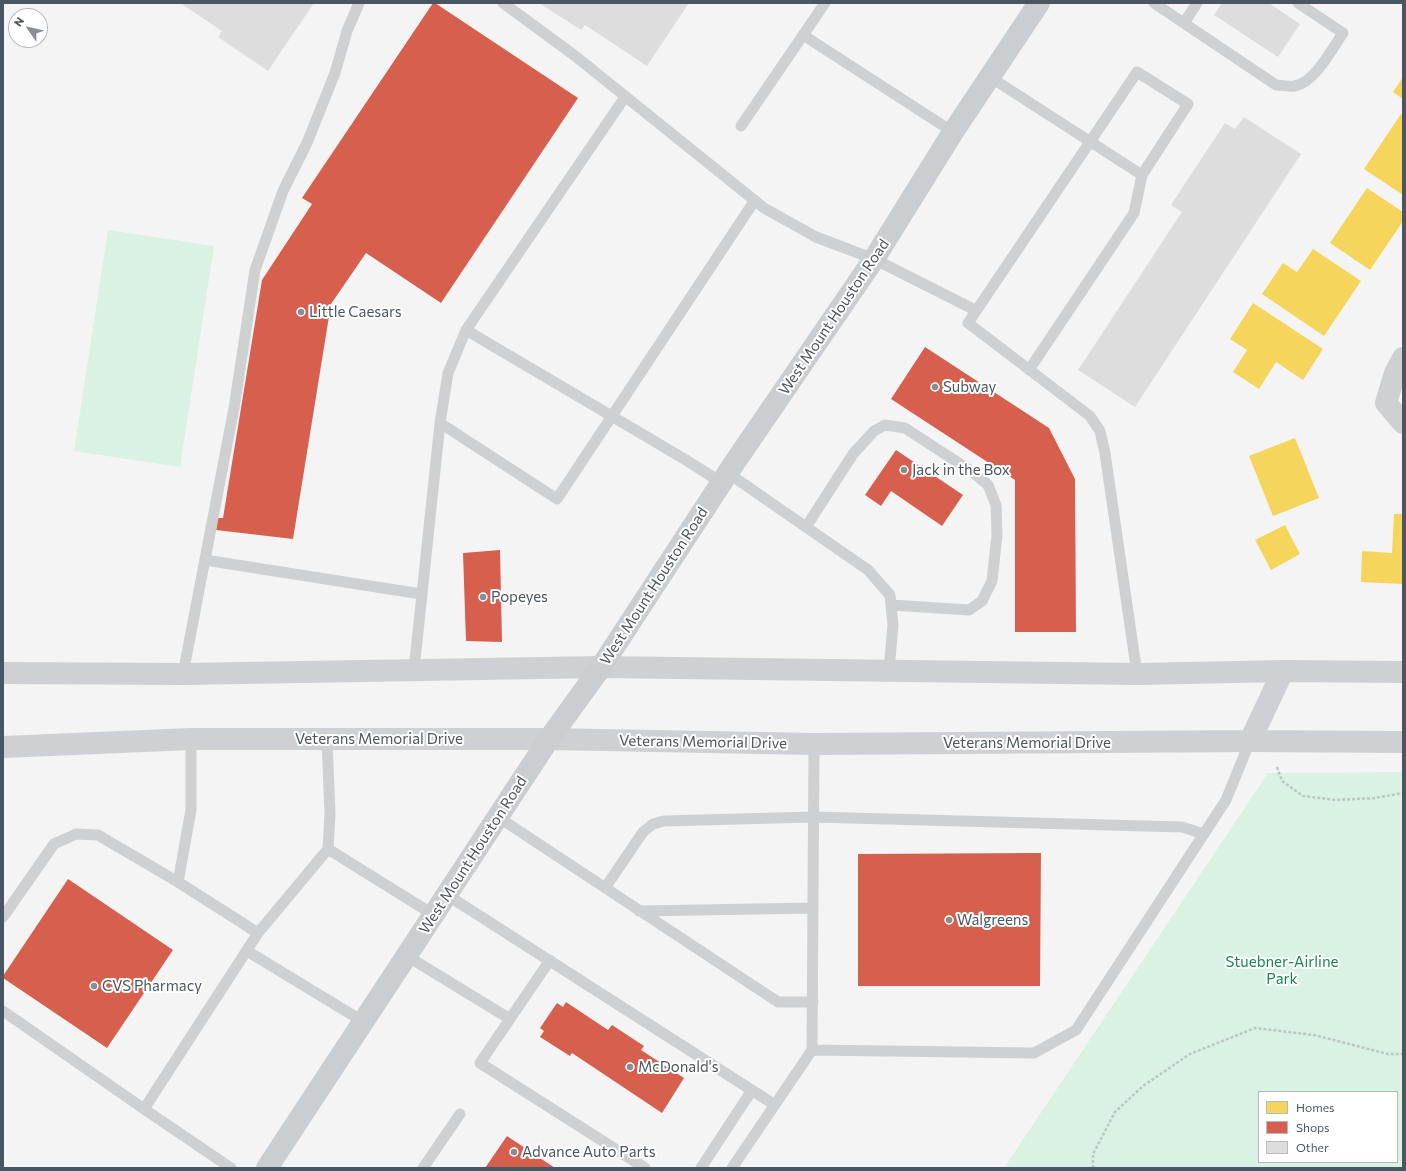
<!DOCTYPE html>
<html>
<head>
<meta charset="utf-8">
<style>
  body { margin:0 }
  #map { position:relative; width:1406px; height:1171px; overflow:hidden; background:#f4f4f4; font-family:Commissioner,sans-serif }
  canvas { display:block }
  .frame { position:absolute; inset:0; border:4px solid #4a5661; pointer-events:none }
  .legend { position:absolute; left:1258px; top:1091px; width:140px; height:72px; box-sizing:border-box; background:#fff; border:1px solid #b7bbc0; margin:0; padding:5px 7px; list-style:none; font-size:12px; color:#4a5661 }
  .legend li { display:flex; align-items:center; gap:8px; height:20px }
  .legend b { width:20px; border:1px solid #b7bbc0 }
  .north { position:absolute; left:8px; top:8px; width:40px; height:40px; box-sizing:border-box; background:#fff; border:1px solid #b7bbc0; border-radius:50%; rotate:304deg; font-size:11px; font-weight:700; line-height:16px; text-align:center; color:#4a5661 }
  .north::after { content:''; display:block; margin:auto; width:14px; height:18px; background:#868d94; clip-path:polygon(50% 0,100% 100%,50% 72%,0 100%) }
</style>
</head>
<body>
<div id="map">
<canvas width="1406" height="1171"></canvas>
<div class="frame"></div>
<ul class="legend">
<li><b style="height:11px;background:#f6d55c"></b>Homes</li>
<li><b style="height:11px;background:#d6604d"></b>Shops</li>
<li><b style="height:11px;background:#ddddde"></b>Other</li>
</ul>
<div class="north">N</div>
</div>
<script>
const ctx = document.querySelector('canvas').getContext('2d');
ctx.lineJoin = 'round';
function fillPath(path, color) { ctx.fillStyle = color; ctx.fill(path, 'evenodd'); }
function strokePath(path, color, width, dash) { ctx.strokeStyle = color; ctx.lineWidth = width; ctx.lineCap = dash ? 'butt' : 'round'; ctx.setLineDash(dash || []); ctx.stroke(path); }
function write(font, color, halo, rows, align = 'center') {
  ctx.font = font + ' Commissioner,sans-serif'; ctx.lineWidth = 4; ctx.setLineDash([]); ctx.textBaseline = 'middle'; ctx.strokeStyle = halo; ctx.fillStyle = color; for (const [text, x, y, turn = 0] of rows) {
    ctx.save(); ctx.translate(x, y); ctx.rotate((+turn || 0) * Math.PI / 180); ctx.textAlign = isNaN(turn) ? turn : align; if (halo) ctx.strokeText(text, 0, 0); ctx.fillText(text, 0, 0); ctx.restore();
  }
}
fillPath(new Path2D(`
  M108 230 214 246 180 467 74 451Z
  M1403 772V1168H1004L1268 773ZM1259 1092H1397V1162H1259Z`), '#d9f2e3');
fillPath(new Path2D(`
  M1403 77V99L1393 92Z
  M1401 114 1403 115V195L1364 169Z
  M1367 188 1403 212V221L1370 270 1330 243Z
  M1313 249 1361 281 1324 336 1262 294 1283 263 1297 272Z
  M1253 303 1323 349 1303 380 1276 362 1259 389 1233 372 1247 350 1230 339Z
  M1295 438 1319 498 1273 516 1249 456Z
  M1394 514H1403V584L1361 582 1362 551 1392 553Z
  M1285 525 1300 554 1271 570 1255 540Z`), '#f6d55c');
fillPath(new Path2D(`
  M433 3H435L578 98 441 303 366 253 331 304 293 539 216 530 218 518H223L262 280 312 204 302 198Z
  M925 347 1049 428 1075 479 1076 632H1015V480L891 399Z
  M896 450 963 495 942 526 891 491 881 506 865 495Z
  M500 550 502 642 466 641 463 553Z
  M1041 853 1040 986H858V854Z
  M68 879 173 950 107 1048 3 978V976Z
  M566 1002 608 1030 612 1025 644 1046 641 1050 684 1078 662 1113 572 1053 570 1056 540 1037 544 1031 540 1028 557 1003 563 1007Z
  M507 1136 555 1168H485Z`), '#d6604d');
fillPath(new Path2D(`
  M180 3H314L268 71 218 37 222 31Z
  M539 3H689L647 66 585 25 581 30Z
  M1222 3H1269L1300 24 1278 57 1214 15Z
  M1244 117 1301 154 1135 407 1078 370 1182 212 1171 205 1225 123 1235 129Z`), '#ddddde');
strokePath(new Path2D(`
  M1277 767 1282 781 1303 796 1336 800 1375 798 1403 793
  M1093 1168V1154L1115 1112 1143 1086 1190 1054 1255 1028 1314 1035 1388 1054H1403`), '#bcc7c4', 2.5, [3, 2]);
strokePath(new Path2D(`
  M503 3 574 55 764 208 816 237 874 259 975 310
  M1154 3 1276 85C1282 85 1289 87 1295 86 1315 82 1332 49 1343 33L1298 3
  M1184 23 1197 3
  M803 35 953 132
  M990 77 1142 175
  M741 126 825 3
  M466 330 625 97
  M1029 370 1134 213 1142 175 1188 104 1137 72 968 323 1090 416 1100 431 1105 453 1137 674
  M440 423 557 499 755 200
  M728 473 868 570 890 595 893 625 889 670
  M806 527 853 454 874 431 885 425 905 428 974 473 988 485 996 505 997 535 992 581 982 601 969 610 891 605
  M205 560 421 594
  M414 670 440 423 448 373 466 330 686 460 722 483
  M183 674 234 408 255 270 283 191 307 143 335 73 347 31 359 3
  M191 739V810L178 882 258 933 144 1109 231 1168
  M498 817 778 1002H813
  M328 849 434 915
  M605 888 643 832 653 824 664 821 813 817 1182 827 1204 834
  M447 895 775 1105
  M639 911 813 908
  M3 917 54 844 76 834 98 835 178 882
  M258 933 328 849 330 814 327 739
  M247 951 364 1022
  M407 956 510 1019
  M550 960 480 1063 645 1168
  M3 1011 144 1109
  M812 1050 814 744
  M423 1168 460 1114
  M701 1168 752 1090
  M732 1168 812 1050 1034 1053 1076 1030 1226 800 1250 741`), '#ced0d2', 11);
strokePath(new Path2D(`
  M1403 358 1395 373 1386 403 1403 423`), '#ced0d2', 22);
strokePath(new Path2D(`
  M3 673 183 674 601 667 1137 674 1283 671 1403 672
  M1250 741 1283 671
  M3 747 191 739H549L814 744 1250 741 1403 742`), '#ced0d4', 22);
strokePath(new Path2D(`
  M267 1168 549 739 601 667 735 462 874 259 953 132 1039 3`), '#caced1', 22);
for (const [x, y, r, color] of [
  [301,312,4,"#868d94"],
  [935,387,4,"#868d94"],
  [904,470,4,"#868d94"],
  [483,597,4,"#868d94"],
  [949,920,4,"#868d94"],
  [94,986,4,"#868d94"],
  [630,1067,4,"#868d94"],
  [514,1152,4,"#868d94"]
]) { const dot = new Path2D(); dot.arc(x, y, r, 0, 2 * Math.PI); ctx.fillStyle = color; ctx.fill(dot); strokePath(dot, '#fff', 1.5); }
write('15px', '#4a5661', '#fff', [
  ["Little Caesars",309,312],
  ["Subway",943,387],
  ["Jack in the Box",912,470],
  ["Popeyes",491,597],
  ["Walgreens",957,920],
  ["CVS Pharmacy",102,986],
  ["McDonald's",638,1067],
  ["Advance Auto Parts",522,1152]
], 'left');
write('15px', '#4a5661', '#fff', [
  ["West Mount Houston Road",834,317,-56],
  ["West Mount Houston Road",654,586,-57],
  ["Veterans Memorial Drive",379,739],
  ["Veterans Memorial Drive",703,742,1],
  ["Veterans Memorial Drive",1027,743],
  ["West Mount Houston Road",473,855,-57]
]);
write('15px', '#17864f', '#fff', [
  ["Stuebner-Airline",1282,962],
  ["Park",1282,979]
]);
</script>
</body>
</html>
